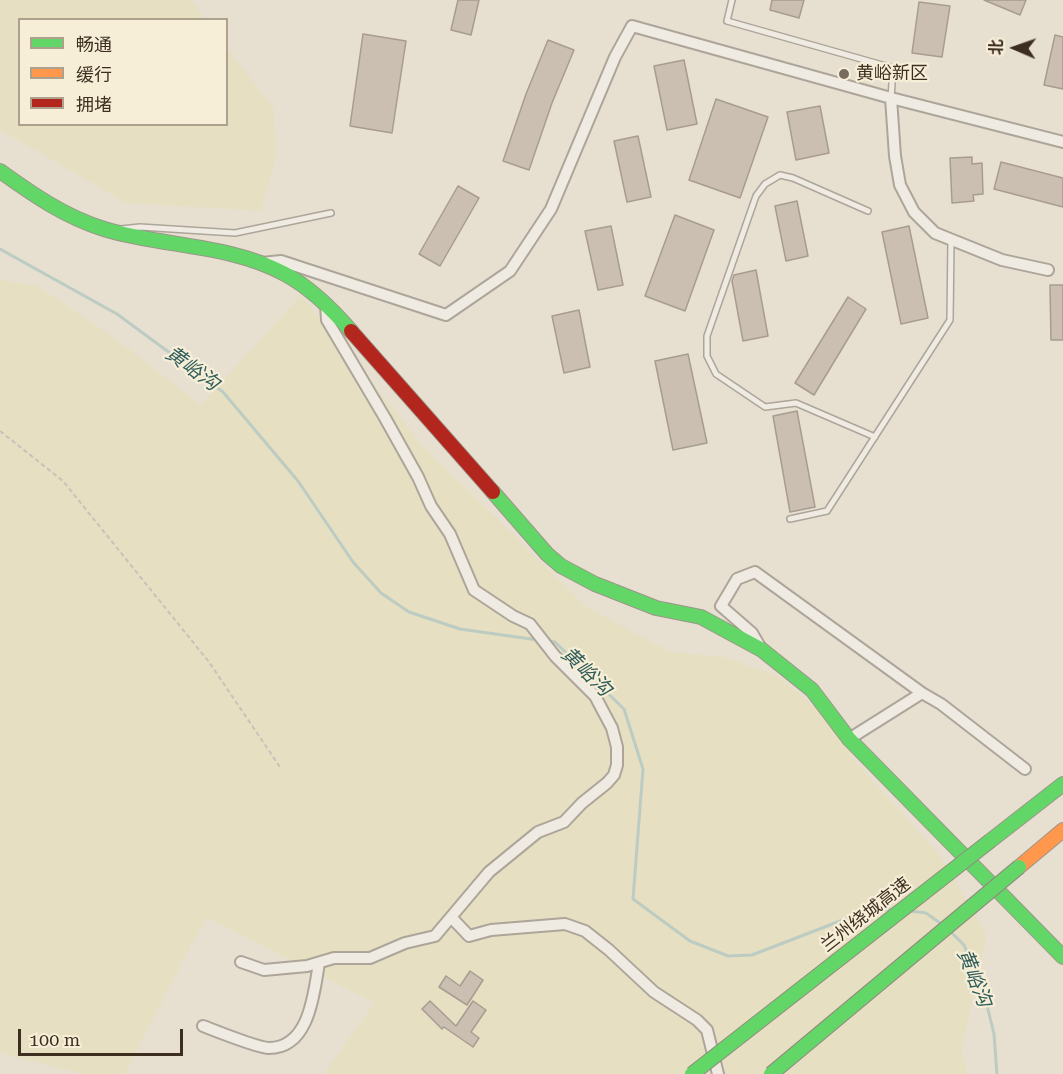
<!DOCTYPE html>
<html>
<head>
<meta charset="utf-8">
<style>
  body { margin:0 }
  #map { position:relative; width:1063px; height:1074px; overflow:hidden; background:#e7e0d1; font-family:"Roboto Serif","Noto Sans SC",serif }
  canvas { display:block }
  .legend { position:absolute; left:18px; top:18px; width:210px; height:108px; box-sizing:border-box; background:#f7eed8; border:2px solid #ada18e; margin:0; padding:8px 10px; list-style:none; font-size:18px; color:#3d2e20 }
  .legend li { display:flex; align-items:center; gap:12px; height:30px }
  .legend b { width:30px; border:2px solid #ada18e }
  .north { position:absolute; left:985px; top:18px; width:60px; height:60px; -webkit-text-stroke:4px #f7eed8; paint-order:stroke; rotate:272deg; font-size:16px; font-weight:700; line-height:24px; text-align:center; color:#3d2e20 }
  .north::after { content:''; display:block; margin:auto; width:21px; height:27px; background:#3d2e20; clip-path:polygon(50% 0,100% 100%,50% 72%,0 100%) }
  .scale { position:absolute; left:18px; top:1029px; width:165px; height:27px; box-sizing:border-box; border:3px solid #3d2e20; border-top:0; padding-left:8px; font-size:18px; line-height:21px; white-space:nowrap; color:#3d2e20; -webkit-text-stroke:4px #f7eed8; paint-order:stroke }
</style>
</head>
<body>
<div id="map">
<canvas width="1063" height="1074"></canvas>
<ul class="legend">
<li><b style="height:8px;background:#63d668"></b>畅通</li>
<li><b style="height:8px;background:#ff974d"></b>缓行</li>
<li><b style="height:8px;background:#b3261e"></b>拥堵</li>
</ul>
<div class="north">北</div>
<div class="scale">100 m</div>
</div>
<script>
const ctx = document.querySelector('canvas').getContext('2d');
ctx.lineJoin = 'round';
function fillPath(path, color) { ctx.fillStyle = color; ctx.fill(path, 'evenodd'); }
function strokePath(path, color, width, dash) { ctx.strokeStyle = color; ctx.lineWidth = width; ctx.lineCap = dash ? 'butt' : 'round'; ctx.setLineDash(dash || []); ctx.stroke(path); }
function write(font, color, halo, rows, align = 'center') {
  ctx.font = font + ' "Roboto Serif","Noto Sans SC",serif'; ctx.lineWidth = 4.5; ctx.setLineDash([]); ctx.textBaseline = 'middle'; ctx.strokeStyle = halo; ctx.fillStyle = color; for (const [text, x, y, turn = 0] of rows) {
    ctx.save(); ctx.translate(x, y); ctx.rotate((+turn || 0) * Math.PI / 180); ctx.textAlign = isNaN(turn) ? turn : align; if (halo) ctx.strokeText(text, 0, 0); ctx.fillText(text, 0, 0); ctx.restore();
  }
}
fillPath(new Path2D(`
  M0 0H191L205 19 20 20V124H226L227 48 274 109 277 154 261 211 127 203 0 130Z
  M0 280 38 286 115 338 201 405 301 295 424 447 587 607 670 652 724 657 776 675 826 717 854 760 940 856 987 935 962 1049 967 1074H324L374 1003 206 917 125 1074H83L3 1054 0 1051Z`), '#e6dfc2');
strokePath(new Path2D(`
  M0 249 117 314 223 392 298 481 353 562 381 593 409 612 460 629 538 640
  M548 641 555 642 624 709 643 769 633 899 690 941 728 956 752 955 848 918 890 909
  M911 911 926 913 940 923
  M950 931 964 945 984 993 994 1034 997 1074`), '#bcccc2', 3);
const building = new Path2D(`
  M458 0H479L471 35 451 30Z
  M772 0H804L799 18 770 10Z
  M984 0H1026L1020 15Z
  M919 2 950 6 942 57 912 53Z
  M363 34 406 41 392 133 350 126Z
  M1055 35 1063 37V89L1044 85Z
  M548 40 574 50 552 103 529 170 503 161 526 94Z
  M684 60 697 124 667 130 654 66Z
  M716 99 768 117 740 198 689 180Z
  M820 106 829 153 796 160 787 112Z
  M638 136 651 197 627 202 614 141Z
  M972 157V164L982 163 983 194 973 195 974 201 952 203 950 158Z
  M1001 162 1063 178V207L994 189Z
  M458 186 479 198 440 266 419 254Z
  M797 201 808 256 786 261 775 206Z
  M675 215 714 230 685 311 645 296Z
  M611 226 623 285 598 290 585 231Z
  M909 226 928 318 901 324 882 232Z
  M756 270 768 336 743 341 732 281 734 275Z
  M1050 285H1063V340H1051Z
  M848 297 866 309 814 395 795 383Z
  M579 310 590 367 564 373 552 316Z
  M688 354 707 443 673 450 655 361Z
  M797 411 815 507 790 512 773 416Z
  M470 971 483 980 467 1005 439 987 446 976 460 986Z
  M430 1001 456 1026 473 1001 486 1010 471 1032 479 1038 473 1047 444 1027 442 1029 422 1009Z`);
fillPath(building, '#cbbfb2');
strokePath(building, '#a89c90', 1.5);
const lane = new Path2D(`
  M732 0 727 21 893 68 891 98
  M868 211 793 178 780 175 765 184 756 196 707 336V356L716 374 765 407 796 403 875 437
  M121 229 140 227 235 233 331 213
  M790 519 827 511 950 320 951 240`);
const street = new Path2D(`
  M891 98 895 156 900 185 914 212 935 233 1002 260 1048 270
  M262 263 281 261 446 315 510 271 551 209 615 57 632 26 891 98 1063 142
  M762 650 752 633 721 606 737 579 755 572 922 693 849 739
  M922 693 941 704 1025 769
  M451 917 469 936 491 930 565 924 585 931 609 950 654 992 697 1020 707 1030 718 1074
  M241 962 264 970 307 966 334 958H370L405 943 435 936 489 872 538 832 564 822 582 803 607 783 614 775 617 765V747L612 728 595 696 555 656 530 624 513 616 474 590 450 534 431 506 418 477 385 418 327 320 326 304
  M203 1026C216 1031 258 1048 269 1048 310 1048 314 992 319 963`);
const fast = new Path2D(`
  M0 171C32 194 65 217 104 229 163 247 230 244 285 274 311 288 332 309 351 331
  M493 492 547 554 561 566 595 584 656 608 701 617 762 650 812 690 849 739 1063 957
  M990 841 1063 784`);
const slow = new Path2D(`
  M1019 867 1063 830`);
const jam = new Path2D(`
  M351 331 493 492`);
strokePath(lane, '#ada599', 8);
strokePath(street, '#ada599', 14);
strokePath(fast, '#9c958a', 16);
strokePath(slow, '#9c958a', 16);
strokePath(jam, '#9c958a', 16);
strokePath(new Path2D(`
  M0 431 63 481 209 662 280 767`), '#c8c2b9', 2, [4.5, 3]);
strokePath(lane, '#efebe3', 5);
strokePath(street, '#efebe3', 10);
strokePath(fast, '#63d668', 14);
strokePath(slow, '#ff974d', 14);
strokePath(jam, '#b3261e', 14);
const fastBridge = new Path2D(`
  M692 1074 990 841
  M771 1074 1019 867`);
strokePath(fastBridge, '#928b80', 16, []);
strokePath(fastBridge, '#63d668', 14);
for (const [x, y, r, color] of [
  [844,74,6,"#786c5e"]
]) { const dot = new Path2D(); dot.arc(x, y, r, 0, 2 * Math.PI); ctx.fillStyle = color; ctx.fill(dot); strokePath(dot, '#f7eed8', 2); }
write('18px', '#3d2e20', '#f7eed8', [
  ["黄峪新区",856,74]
], 'left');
write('18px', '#3d2e20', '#f7eed8', [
  ["兰州绕城高速",866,915,-38]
]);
write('italic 20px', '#2f5d5a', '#f7eed8', [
  ["黄峪沟",192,369,36],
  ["黄峪沟",586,672,44],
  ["黄峪沟",974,978,68]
]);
</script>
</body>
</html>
